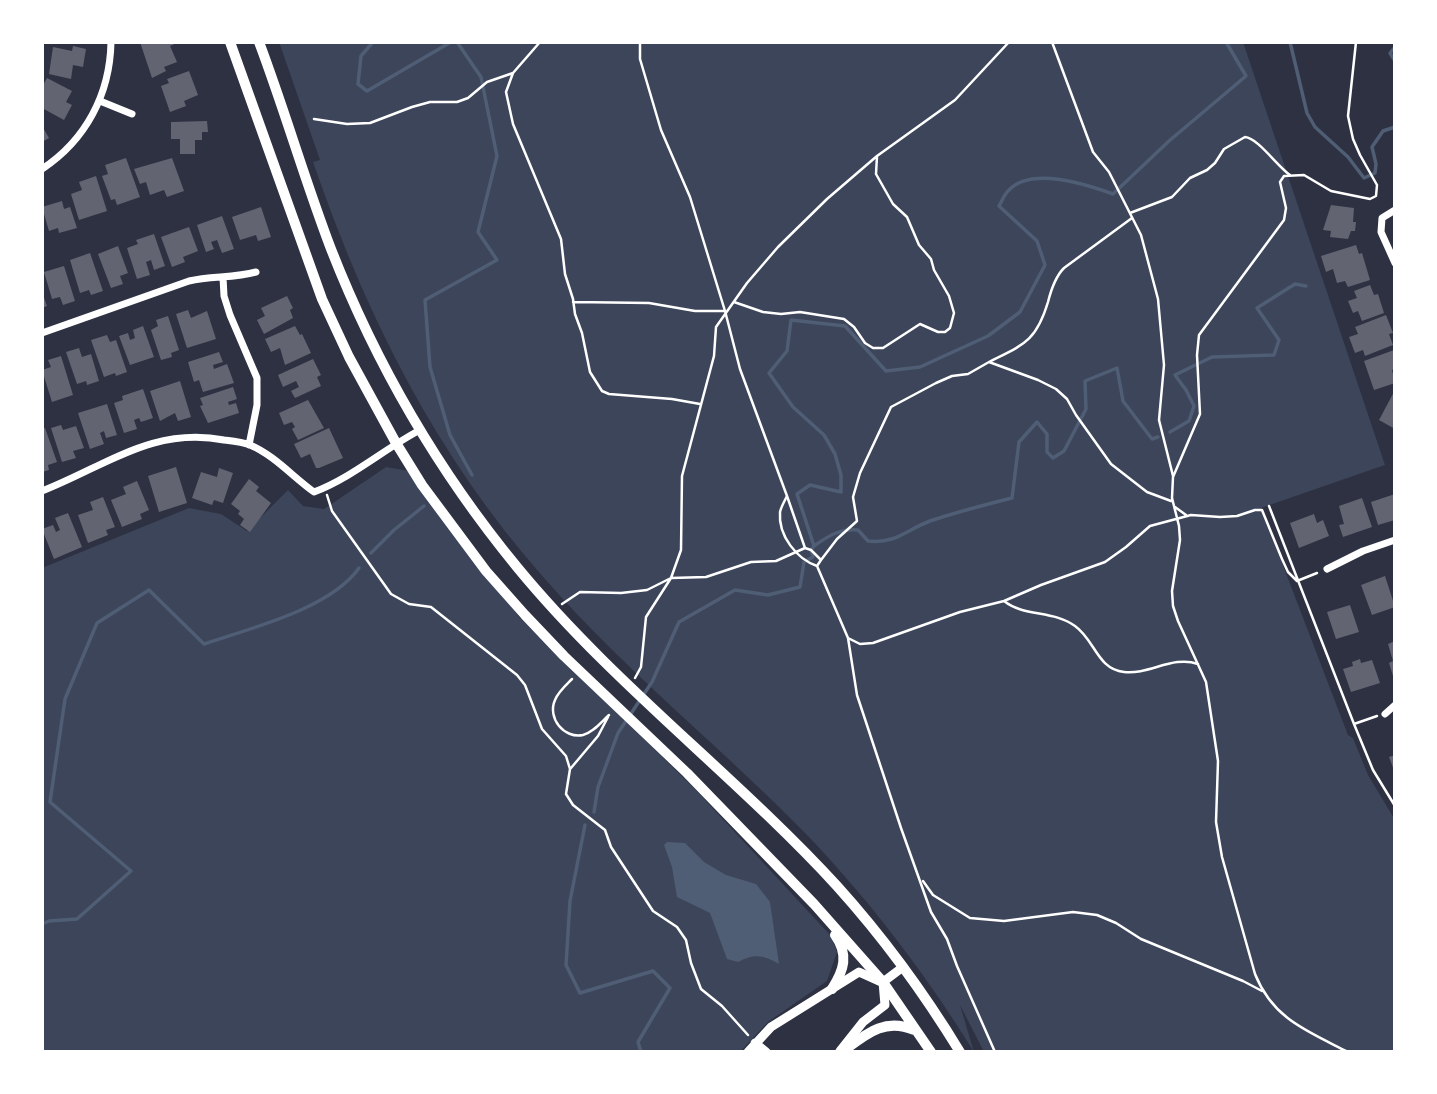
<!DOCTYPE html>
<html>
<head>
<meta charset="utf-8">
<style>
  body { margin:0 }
  #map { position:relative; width:1437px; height:1094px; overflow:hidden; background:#2d3142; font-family:"Archivo Narrow",sans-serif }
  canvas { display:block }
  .frame { position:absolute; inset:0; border:44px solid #fff; pointer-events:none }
</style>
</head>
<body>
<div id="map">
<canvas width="1437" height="1094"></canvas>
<div class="frame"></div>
</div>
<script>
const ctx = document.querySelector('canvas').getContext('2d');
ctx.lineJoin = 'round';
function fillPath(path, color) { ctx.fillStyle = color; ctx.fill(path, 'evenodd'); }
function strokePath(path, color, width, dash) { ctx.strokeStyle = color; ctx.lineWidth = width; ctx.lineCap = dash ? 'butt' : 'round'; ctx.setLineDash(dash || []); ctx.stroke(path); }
fillPath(new Path2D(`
  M279 42H1243L1385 465 1261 508 1348 735 1353 738 1368 775 1395 820V1052H984L960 1005 974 1052C925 973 870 901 806 834 721 747 624 670 544 578 435 454 367 318 313 162L320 160Z
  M386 467 409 471 519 617 695 789 831 936 837 952 827 981 768 1022 740 1052H42V568L189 508 221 514 247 531 288 490 303 506 324 509Z`), '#3c4559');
fillPath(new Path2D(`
  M667 842 685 843 704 862 726 875 756 884 770 902 779 964C764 955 754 953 738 962L727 959 710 913 677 897 672 867 664 845Z`), '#4f5d75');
strokePath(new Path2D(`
  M373 42 361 56 358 84 367 91 451 42
  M457 42 481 77 497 156 478 232 497 260 425 300 430 367 450 435 472 475
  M1290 42 1307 113 1315 127 1348 157 1364 178 1375 173 1376 164 1372 147 1383 131 1395 127
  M1395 47 1390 53 1395 61
  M1170 432 1189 421 1194 406 1186 390 1175 375 1212 357 1274 355 1279 340 1257 308 1295 284 1306 286
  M814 546C828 536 841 528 858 530L868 541C896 544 906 530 930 521 957 512 984 505 1012 498L1019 442 1037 422 1047 434V452L1053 458 1064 451 1086 409 1085 381 1117 368 1123 401 1152 439 1158 437
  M371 553 394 530 424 506
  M594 812 598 787 618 733 652 682 679 622 735 590 768 595 800 587 804 562 813 557 811 550 814 546 797 494 810 485 841 492V475L835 454 824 435 793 407 769 373 787 351 791 320 845 326 886 371 920 367 988 336 1020 312 1045 265 1037 241 999 206C1002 201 1004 195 1008 191 1030 166 1086 184 1113 194L1169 141 1246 76 1226 42
  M585 825 570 901 566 965 580 993 653 971 670 988 638 1042 641 1052
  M42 924 49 921 77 919 131 871 50 802 65 699 97 623 149 590 204 644C251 628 330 609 359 568`), '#4f5d75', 3.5);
fillPath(new Path2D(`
  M140 42H179L170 46 177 62 164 67 166 71 152 78Z
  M73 46 86 49 83 67 73 65 71 79 49 74 53 47 72 51Z
  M189 71 198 95 184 101 186 106 170 112 161 86 169 83 167 79Z
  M47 78 72 91 66 102 72 105 64 120 42 108V87Z
  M207 121 208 132H202V140H195V154H180V139H171V122Z
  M42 126 49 138 42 142Z
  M126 158 140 197 117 205 115 199 111 200 102 176 108 174 105 165Z
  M172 158 184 191 167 197 164 190 150 195 146 182 140 184 134 169Z
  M96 176 107 211 79 220 71 194 82 190 79 182Z
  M62 201 64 209 70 207 77 228 59 233 58 228 49 231 42 207Z
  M1331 205 1354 208 1353 222H1356L1355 231H1351L1348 239 1330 237 1331 231 1323 230Z
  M261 207 271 237 258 241 256 235 240 240 232 217Z
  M222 216 234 249 222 253 217 240 211 242 214 249 206 252 197 225Z
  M189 227 198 251 183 257 185 262 172 267 161 237Z
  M154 234 165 266 154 270 151 260 146 262 150 275 137 279 127 248 138 244 136 240Z
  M1356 245 1359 254 1362 253 1370 280 1348 287 1345 281 1337 283 1333 269 1326 272 1321 256Z
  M118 246 128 273 120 276 123 284 111 288 98 254Z
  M90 253 103 291 91 295 89 290 80 293 70 260Z
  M64 266 75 301 63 305 60 297 52 299 44 272Z
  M1370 285 1374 295 1378 294 1384 313 1362 321 1358 311 1353 313 1348 301 1357 298 1354 291Z
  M42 292 47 306 42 308Z
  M287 296 293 308 290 310 293 318 264 334 257 320 265 316 261 308Z
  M188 310 191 318 207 311 216 339 187 348 176 314Z
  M1386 315 1393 333 1389 334 1393 345 1365 356 1363 350 1355 353 1349 337 1358 334 1355 327Z
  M168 316 179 350 171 353 172 357 161 360 151 330 158 326 156 320Z
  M143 326 154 357 130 365 119 336 128 333 130 340 135 338 133 330Z
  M295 326 300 335 302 334 311 353 285 365 280 348 271 352 265 339Z
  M107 335 110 342 116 340 127 372 116 376 115 373 104 377 91 340Z
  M79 348 82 357 91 354 99 381 87 385 86 381 77 384 66 352Z
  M1394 350 1395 369 1392 370 1395 383 1374 390 1364 361Z
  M219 352 223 362 213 365 214 369 227 364 234 383 203 392 199 380 194 382 188 362Z
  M61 356 73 395 52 402 42 370 51 367 48 360Z
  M313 359 321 375 317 377 321 386 295 398 291 391 299 387 296 381 283 387 278 375Z
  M180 381 191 417 178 421 175 413 160 421 150 391Z
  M233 387 237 399 228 402 229 405 236 403 239 413 208 423 200 406 203 405 200 398Z
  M143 389 153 418 141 422 139 418 134 420 137 429 124 433 114 403 123 400 122 396Z
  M1395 390V429L1379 420Z
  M308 400 324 428 298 440 292 429 295 427 292 422 284 425 279 413Z
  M107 404 117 435 106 438 104 431 100 433 104 444 90 449 78 413Z
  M61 425 63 430 76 426 84 448 73 451 76 458 62 462 51 428Z
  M45 428 57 462 48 465 49 470 42 472V429Z
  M329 428 343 458 319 468H316L310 454 301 458 294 444Z
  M176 467 187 503 159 512 148 476Z
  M219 468 233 473 223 503 214 500 212 505 192 498 201 472 217 477Z
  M249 479 259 487 256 491 271 503 250 532 240 525 244 519 238 514 240 511 231 504Z
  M137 481 149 510 140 514 142 519 122 527 111 500 126 494 123 487Z
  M1395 494V520L1378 525 1371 502Z
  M103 497 115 527 106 530 108 535 88 543 78 515 93 510 90 502Z
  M1362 498 1372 527 1343 537 1339 525 1344 524 1339 506Z
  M68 513 82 547 54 559 42 529 53 525 56 532 60 530 55 518Z
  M1314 514 1317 523 1323 520 1329 536 1299 548 1290 523Z
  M1385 576 1395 607 1372 615 1361 585Z
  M1350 605 1359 632 1336 639 1327 612Z
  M1395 641V676H1393L1389 663 1393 661 1388 644Z
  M1360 659 1361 663 1372 660 1380 683 1351 692 1343 669 1353 666 1352 662Z
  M1395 755V773L1389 757Z`), '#626471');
strokePath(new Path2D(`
  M640 42V59L661 130 690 197 725 311 740 369 787 496C785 500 781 507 780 512 778 536 797 559 817 566L848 638 860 644 873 643 960 612 1004 601 1041 585 1105 562 1126 547 1150 526 1191 515 1220 517 1237 516 1255 510H1262L1282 559 1288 572 1297 581 1317 573
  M1052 42 1093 152 1109 172 1141 235 1158 299 1164 365 1159 420 1173 476
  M513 73 506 92 513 124 561 239 565 274 573 299 575 314 582 333 590 372 602 391 609 394 672 399 700 404
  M314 119 347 124 370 123 412 107 430 102H457L468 98 487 82 513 73 540 42
  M1130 213 1172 197 1190 178 1207 170 1215 163 1224 149 1245 137C1258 138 1277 166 1290 175
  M573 302 649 303 695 311H725
  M734 302 763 312 781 314 800 312 844 319 854 327 865 343 873 348H883L920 324 938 332H945L950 328 954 313 949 296 934 270 931 259 919 245 907 217 893 204 876 174 877 156
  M989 362C1023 345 1036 342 1048 302 1051 290 1055 277 1064 268L1132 218
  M327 495 332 511 391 594 409 604 431 607 517 675 525 685 542 729 566 756 570 769 566 794 573 805 605 830 611 847 653 911 677 927 686 940 691 963 701 989 722 1006 748 1035
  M1269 506 1354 724 1373 770 1395 806
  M1175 507 1186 515
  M805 548 811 550 821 560 817 566
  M821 560 837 539 857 521 853 497 860 473 891 407 936 383 952 376 968 374 989 362 1038 380 1056 389 1067 399 1076 415 1111 464 1147 492 1171 501
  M1004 601C1024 617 1053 610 1075 626 1095 640 1097 669 1124 672 1149 675 1173 655 1198 664
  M562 604 580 592 621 593 647 590 671 578 706 577 751 562 776 561 805 548 787 496
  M848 638 857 695 901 828 931 912 947 939 957 966 995 1052
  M635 678 641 667 646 617 671 578 681 550 682 476 714 356 716 327 747 283 778 247 827 199 877 156 955 100 1009 42
  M572 679C566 685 558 692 555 700 547 718 564 739 583 735 594 732 601 722 609 715
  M1354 724 1377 716
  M571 768 598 736 608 717
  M923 881 933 895 970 918 1004 921 1073 912 1097 915 1116 923 1141 939 1243 981 1262 991
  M1348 1052C1307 1031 1273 1019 1255 974L1222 857 1216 822 1218 761 1206 682 1178 621 1173 606 1172 591 1180 540 1179 526 1172 498 1173 477 1200 414 1197 355 1199 335 1284 220 1286 208 1280 182 1284 176 1304 175 1331 191 1370 199 1376 196 1377 185 1360 155 1353 139 1348 116 1356 42`), '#fff', 2.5);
strokePath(new Path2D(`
  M100 101 132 114
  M42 169C86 140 110 94 111 42
  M1395 210 1382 218 1381 232 1395 263
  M223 277 224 296 230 315 257 378V405L249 445
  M42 333 189 281C211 276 234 278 256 272
  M42 491C104 467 153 426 224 440 232 441 242 442 250 445 274 455 293 477 314 492 353 477 384 449 420 430
  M1327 569 1363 551 1395 540
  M1385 714 1395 705`), '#fff', 7);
strokePath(new Path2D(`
  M883 982 903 967
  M755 1043 766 1052
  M840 1051 863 1022 885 1005 883 982
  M748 1052 771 1027 859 972 881 982`), '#fff', 9);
strokePath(new Path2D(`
  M230 42 322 299 349 357 396 443 422 485 486 571 525 615 564 656 687 773 814 904 883 982 931 1052
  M259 42C285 111 305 181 331 249 376 364 439 472 517 567 613 684 735 775 837 886 883 937 924 993 960 1052
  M832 989C844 970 849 955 835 935
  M842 1052C865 1035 884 1017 914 1030`), '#fff', 10);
</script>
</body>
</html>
